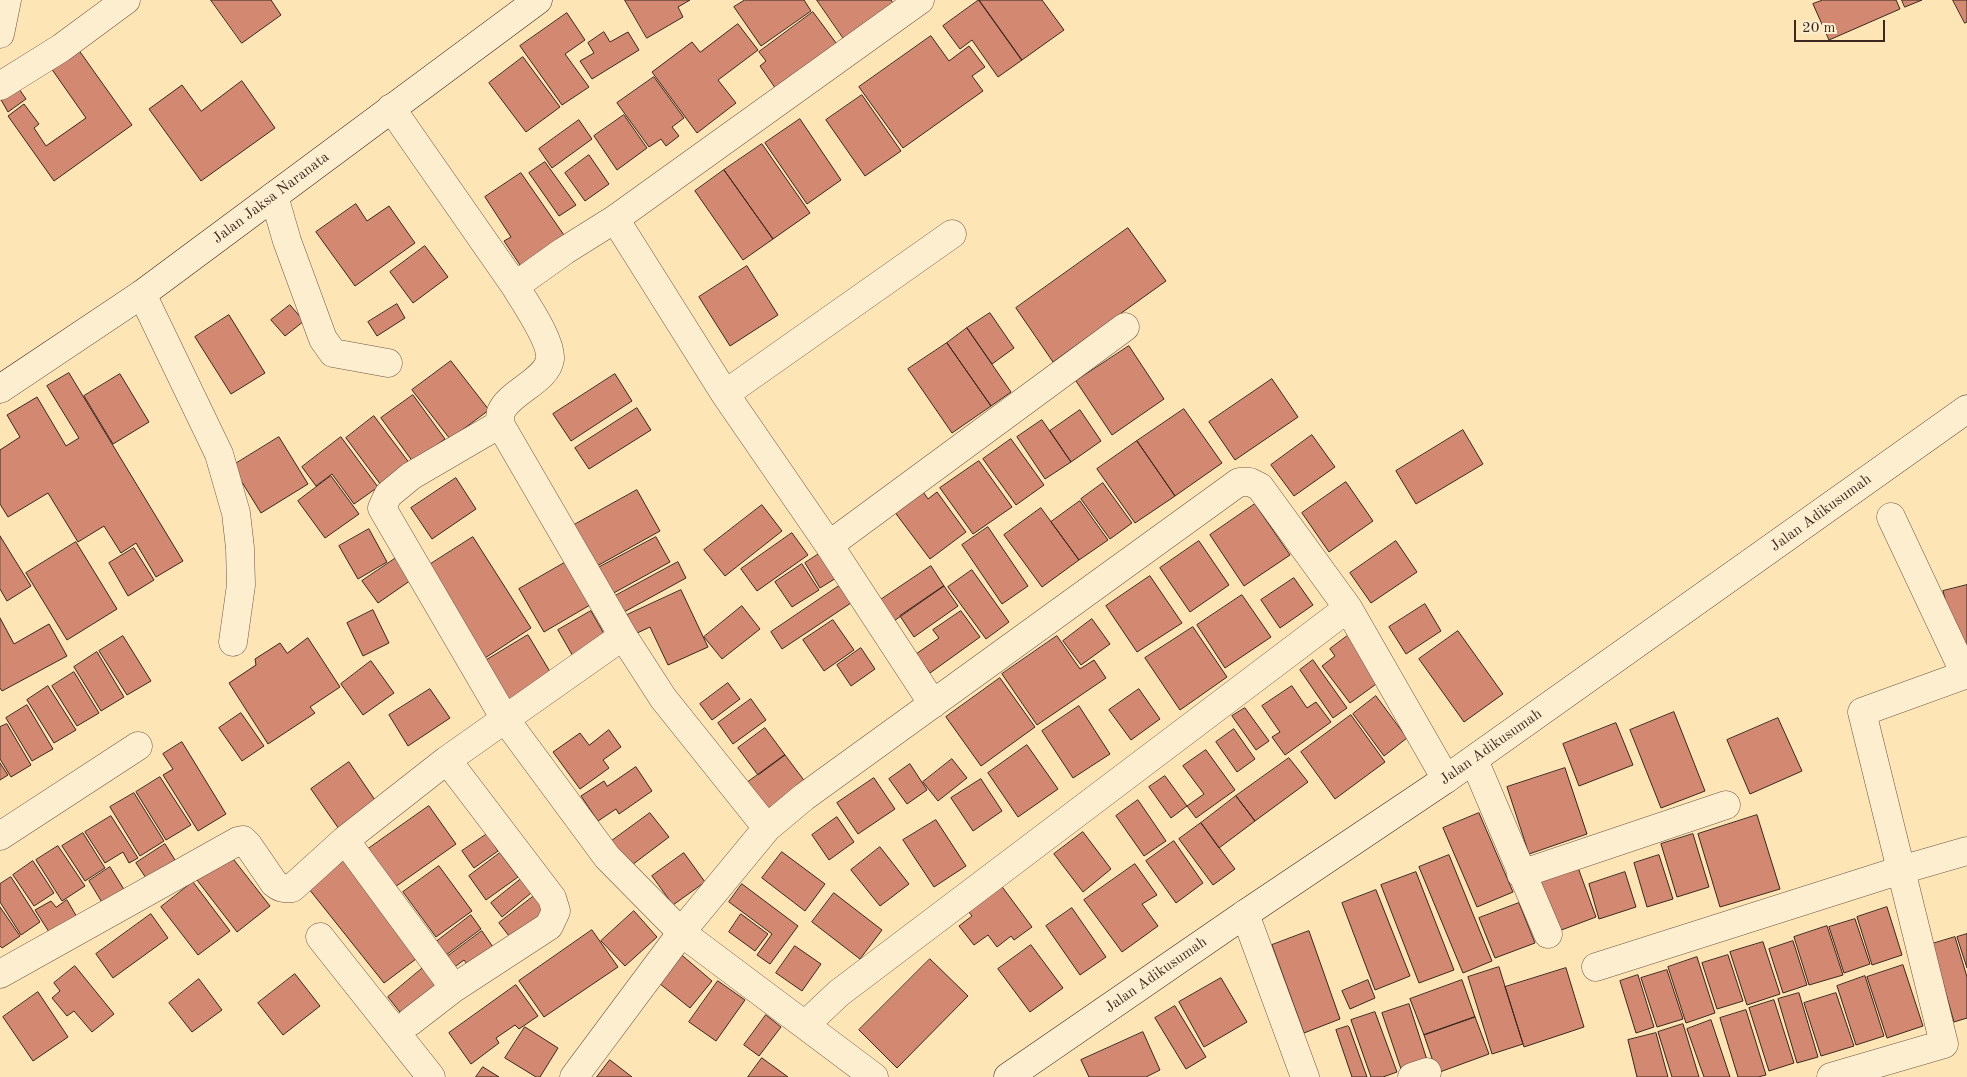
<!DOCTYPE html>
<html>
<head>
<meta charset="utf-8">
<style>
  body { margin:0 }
  #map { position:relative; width:1967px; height:1077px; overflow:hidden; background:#fde5b6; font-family:"Old Standard TT",serif }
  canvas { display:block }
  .scale { position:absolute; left:1794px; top:20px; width:91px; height:22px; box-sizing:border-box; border:2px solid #3b271d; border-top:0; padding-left:6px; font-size:15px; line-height:18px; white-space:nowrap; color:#3b271d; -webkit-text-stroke:4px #feeed0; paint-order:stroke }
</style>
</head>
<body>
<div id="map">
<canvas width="1967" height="1077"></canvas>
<div class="scale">20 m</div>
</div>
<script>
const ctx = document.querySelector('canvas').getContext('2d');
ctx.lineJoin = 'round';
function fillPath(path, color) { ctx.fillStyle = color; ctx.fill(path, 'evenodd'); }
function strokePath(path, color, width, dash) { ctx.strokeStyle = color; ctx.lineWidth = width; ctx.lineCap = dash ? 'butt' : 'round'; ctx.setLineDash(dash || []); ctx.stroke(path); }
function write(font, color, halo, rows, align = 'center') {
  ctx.font = font + ' "Old Standard TT",serif'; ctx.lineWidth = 4.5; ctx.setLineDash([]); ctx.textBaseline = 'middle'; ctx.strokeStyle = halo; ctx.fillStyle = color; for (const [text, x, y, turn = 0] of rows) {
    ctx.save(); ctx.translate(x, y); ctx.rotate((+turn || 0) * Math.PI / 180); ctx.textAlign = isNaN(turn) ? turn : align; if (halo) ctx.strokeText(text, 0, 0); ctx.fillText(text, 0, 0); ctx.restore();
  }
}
const building = new Path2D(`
  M211 0H271L281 15 242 43Z
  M625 0H690L678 7 683 17 647 38Z
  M745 0H804L811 11 761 46 734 7Z
  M817 0H891L899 12 849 46Z
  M979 0H1042L1064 30 1022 60Z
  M979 0 1022 60 998 77 972 40 960 49 943 26Z
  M1823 0H1896L1900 9 1829 40 1813 4Z
  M1902 0H1922L1905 7Z
  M1953 0H1967V22L1965 23Z
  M813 12 839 47 778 92 760 66 766 61 759 52Z
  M567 13 585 40 565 54 589 87 562 105 520 46Z
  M738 24 758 50 718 80 736 103 697 133 652 72 692 42 700 52Z
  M604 32 610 42 628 32 639 50 592 79 580 61 594 53 588 43Z
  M931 36 949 61 969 46 985 67 972 76 983 91 903 148 859 87Z
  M78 49 132 125 54 181 8 116 24 104 39 124 34 128 46 146 86 118 51 68Z
  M523 57 560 107 526 132 489 83Z
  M654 77 684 118 672 127 679 136 666 146 661 139 649 147 617 103Z
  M242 81 275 128 201 181 149 109 182 85 201 111Z
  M17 86 26 99 8 112 0 98Z
  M862 95 901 151 865 176 826 120Z
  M624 115 647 148 617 170 594 136Z
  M800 119 841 180 807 204 765 143Z
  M579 120 592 139 552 168 539 149Z
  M762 144 810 213 773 239 724 170Z
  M589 155 609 184 585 201 565 173Z
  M545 162 576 205 559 216 529 173Z
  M724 170 773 239 743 260 695 191Z
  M521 173 566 238 522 268 504 241 511 237 485 197Z
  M356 204 367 221 389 206 415 243 355 286 316 232Z
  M1128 228 1166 281 1053 362 1016 308Z
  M425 246 448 277 413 303 390 272Z
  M747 266 778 315 730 346 699 297Z
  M397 304 405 318 377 336 368 322Z
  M290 305 304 321 285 336 271 320Z
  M990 313 1014 348 992 364 967 328Z
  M229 315 265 373 231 394 195 337Z
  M967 328 1011 392 991 406 947 343Z
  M947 343 991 406 952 433 908 369Z
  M1129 346 1164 399 1112 435 1076 381Z
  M451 361 489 410 450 439 412 390Z
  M69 373 183 561 156 577 136 543 121 553 104 526 78 542 48 493 8 517 0 504V450L20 437 7 415 37 397 66 446 79 438 47 386Z
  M120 374 149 422 113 444 84 396Z
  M615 374 632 401 571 441 553 414Z
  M1272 379 1298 417 1235 460 1209 422Z
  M413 395 445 439 413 462 381 418Z
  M637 408 651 430 589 469 575 448Z
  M1184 409 1222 463 1175 496 1137 441Z
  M1080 410 1101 441 1071 462 1050 431Z
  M374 416 413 468 384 489 346 438Z
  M1042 420 1071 462 1045 479 1017 437Z
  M1463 430 1483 464 1416 504 1396 471Z
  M1312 435 1335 467 1294 496 1271 465Z
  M279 437 308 484 261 513 232 466Z
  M341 437 378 487 354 504 332 474 316 486 302 467Z
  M1011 439 1044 485 1016 505 983 459Z
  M1137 441 1175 496 1135 523 1097 469Z
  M979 461 1012 507 973 534 940 488Z
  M331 476 359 514 325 538 298 501Z
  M456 478 476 509 432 539 411 508Z
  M1346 482 1373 521 1329 552 1302 513Z
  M1103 483 1132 523 1110 539 1081 499Z
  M919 486 928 499 937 492 966 532 930 559 891 507Z
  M637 490 660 531 597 566 574 525Z
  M1080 501 1108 540 1079 560 1051 522Z
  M1255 504 1290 555 1244 586 1210 535Z
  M762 505 782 531 725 576 704 550Z
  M1041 508 1079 560 1042 587 1004 535Z
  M988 527 1028 586 1002 604 962 545Z
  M369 529 387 562 358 579 339 546Z
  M792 533 808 555 757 591 741 569Z
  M0 536 31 586 7 601 0 589Z
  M473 537 531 628 485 658 426 567Z
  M656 537 670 562 610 595 596 569Z
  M1199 541 1229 585 1190 612 1160 568Z
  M1396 541 1417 572 1371 603 1350 573Z
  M76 542 117 609 67 640 26 573Z
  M134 548 154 580 128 596 109 563Z
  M825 550 841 575 820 588 805 563Z
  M399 556 414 578 378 603 362 581Z
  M566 562 590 605 544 632 519 589Z
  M678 562 686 578 624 612 615 596Z
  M802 564 819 590 792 607 775 582Z
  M931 566 944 586 891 623 876 603Z
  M972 570 1009 622 986 639 948 587Z
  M1150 576 1182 623 1137 652 1106 606Z
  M1294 578 1313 605 1280 628 1261 600Z
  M1967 585V649L1959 651 1943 591Z
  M839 586 851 603 782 649 771 632Z
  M944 586 958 606 914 637 900 616Z
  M681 590 708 647 668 665 650 627 635 634 627 615Z
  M1242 595 1271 637 1225 668 1197 625Z
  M1425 604 1441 631 1406 654 1389 627Z
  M742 606 760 629 722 659 704 637Z
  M373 610 389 643 363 656 347 623Z
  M591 611 607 639 574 658 558 630Z
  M961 611 980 637 930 673 916 654 939 638 933 630Z
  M0 618 14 644 49 624 67 656 2 691 0 688Z
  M1092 619 1110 644 1081 665 1063 641Z
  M833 620 854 650 824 671 803 640Z
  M1193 627 1227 677 1180 710 1145 658Z
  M1458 631 1503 694 1464 722 1419 659Z
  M1350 634 1383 679 1350 703 1322 666 1335 656 1330 649Z
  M528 635 555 680 507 709 480 664Z
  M123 636 151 681 127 695 99 651Z
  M1057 636 1080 669 1094 660 1106 678 1037 725 1002 674Z
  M308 638 340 687 310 707 315 713 268 744 229 683 256 665 255 659 280 643 287 653Z
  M861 648 875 669 851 686 837 665Z
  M97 652 124 697 101 711 74 667Z
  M1313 660 1347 708 1333 718 1300 670Z
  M371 661 394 693 363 715 341 684Z
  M74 672 99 713 77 726 52 686Z
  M1000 678 1035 727 981 766 946 717Z
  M728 683 740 699 712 720 700 704Z
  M48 686 76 730 54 743 27 700Z
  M1292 686 1307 708 1316 702 1331 722 1285 755 1272 737 1280 732 1262 706Z
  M430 689 450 718 408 746 389 715Z
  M1139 689 1160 719 1131 740 1109 710Z
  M1376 696 1407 738 1384 756 1353 714Z
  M751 699 766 720 733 744 718 723Z
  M27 705 53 749 32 761 6 718Z
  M1079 706 1110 754 1073 778 1042 731Z
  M1245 708 1269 741 1256 750 1232 716Z
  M1674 712 1705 791 1661 808 1630 730Z
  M241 713 264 746 242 761 219 728Z
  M1351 715 1385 762 1335 799 1301 752Z
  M1778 718 1802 771 1750 794 1727 740Z
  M1616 723 1633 765 1579 786 1563 744Z
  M7 724 31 765 11 777 0 759V727Z
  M765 728 785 755 758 775 738 748Z
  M1234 729 1255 759 1237 772 1216 742Z
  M609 730 621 747 603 760 609 768 580 789 553 752 580 733 589 745Z
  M182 742 226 814 198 831 163 775 173 769 163 754Z
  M1027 745 1058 789 1018 817 988 773Z
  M1206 750 1235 790 1196 818 1187 806 1204 794 1183 766Z
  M785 755 806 783 769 811 748 782Z
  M1289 758 1308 782 1255 821 1236 796Z
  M952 759 967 778 938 801 923 782Z
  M349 762 377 803 339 829 311 789Z
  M0 763 8 775 0 780Z
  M910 764 927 790 907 804 889 779Z
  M636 767 652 791 619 814 616 809 598 821 581 796 604 781 607 786Z
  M1565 768 1587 834 1529 854 1507 787Z
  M1165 776 1187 806 1171 818 1149 787Z
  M160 777 191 825 166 840 136 792Z
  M874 778 895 809 858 834 837 803Z
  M981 779 1002 811 973 831 951 798Z
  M134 793 164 841 140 856 110 807Z
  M1236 796 1255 821 1219 848 1201 823Z
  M1138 800 1166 841 1144 856 1116 816Z
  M429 806 456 844 395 887 368 849Z
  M650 813 669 837 628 868 609 843Z
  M1479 813 1513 892 1477 907 1443 828Z
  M1757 815 1780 889 1720 907 1698 834Z
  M111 816 138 858 129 863 123 852 105 863 85 832Z
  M837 817 854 842 829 860 812 835Z
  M936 820 966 866 934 887 903 840Z
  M1201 823 1235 869 1213 885 1179 839Z
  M1083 832 1111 869 1083 892 1054 854Z
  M83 833 105 868 85 881 62 846Z
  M487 834 498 851 474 868 462 851Z
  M1693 834 1709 887 1677 897 1661 844Z
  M1174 841 1203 883 1176 903 1146 861Z
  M165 844 175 860 146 878 136 863Z
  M58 846 85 886 62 901 36 860Z
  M880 847 909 884 880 906 851 870Z
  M782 852 825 884 805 911 762 878Z
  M500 853 518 877 486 900 469 876Z
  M684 853 705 882 673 905 652 876Z
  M230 855 270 906 237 932 197 880Z
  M1449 855 1492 961 1463 973 1419 867Z
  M1659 855 1673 899 1647 907 1634 863Z
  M345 860 420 956 384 983 309 889Z
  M33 861 54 893 34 906 13 875Z
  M1576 862 1596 917 1556 932 1536 876Z
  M1135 864 1157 895 1142 904 1158 926 1122 952 1084 900Z
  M439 866 472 911 436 937 403 892Z
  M110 867 125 891 103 904 89 881Z
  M1416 872 1454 970 1419 983 1381 885Z
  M1625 872 1636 907 1599 919 1589 884Z
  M11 877 40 922 21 935 0 902V884Z
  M521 879 531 893 502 917 491 903Z
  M193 882 230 931 198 955 161 907Z
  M742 884 798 926 770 964 757 955 772 934 729 902Z
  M1000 884 1032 927 1014 940 1011 936 997 947 988 935 974 945 959 926 972 916 963 904Z
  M1376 890 1410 976 1375 990 1342 903Z
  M834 893 882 930 860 959 812 922Z
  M534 896 548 913 513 941 499 923Z
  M67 900 78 919 51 935 35 910 51 901 56 907Z
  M1519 903 1535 943 1495 958 1479 918Z
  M0 907 20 936 2 948 0 946Z
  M1887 907 1902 955 1872 965 1857 917Z
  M1072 908 1106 957 1080 975 1046 926Z
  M634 911 657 937 625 966 601 941Z
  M151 914 168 938 113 978 96 954Z
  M741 914 768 934 755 951 729 932Z
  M471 915 481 929 446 955 436 942Z
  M1855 919 1870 964 1844 973 1829 927Z
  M1827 926 1843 975 1809 985 1794 937Z
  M592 930 618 967 544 1017 519 981Z
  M482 931 495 950 470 968 464 960 452 969 444 959Z
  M1309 931 1340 1019 1304 1033 1272 945Z
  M1967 934V968L1957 937Z
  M1955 937 1967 977V1018L1954 1022 1932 944Z
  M1793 941 1807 985 1783 993 1769 949Z
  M1763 942 1780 994 1747 1005 1730 952Z
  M1031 945 1063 988 1030 1012 998 969Z
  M795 946 821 964 802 991 776 973Z
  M677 951 712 981 690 1008 654 979Z
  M1728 955 1743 1001 1717 1009 1702 963Z
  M1697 957 1715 1013 1686 1023 1668 967Z
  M930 959 968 996 897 1068 859 1030Z
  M1903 965 1923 1026 1887 1038 1867 977Z
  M75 966 114 1014 92 1032 74 1011 67 1016 52 998 60 991 54 983Z
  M424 967 440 986 403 1016 388 997Z
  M1499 967 1523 1044 1492 1054 1468 977Z
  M1566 968 1584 1027 1524 1047 1505 987Z
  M1667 970 1683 1019 1657 1027 1641 978Z
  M295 974 320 1006 283 1035 258 1003Z
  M1638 975 1654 1027 1636 1033 1620 981Z
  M1865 976 1884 1036 1856 1045 1837 986Z
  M1221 978 1247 1022 1204 1047 1179 1002Z
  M199 979 222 1010 192 1032 169 1003Z
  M1368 980 1375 998 1350 1009 1342 991Z
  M1462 980 1475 1017 1424 1035 1410 999Z
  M718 981 745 1000 716 1041 689 1022Z
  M516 985 538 1016 519 1029 515 1025 496 1038 499 1043 471 1064 449 1033Z
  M38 992 68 1037 33 1061 3 1017Z
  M1799 993 1818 1057 1797 1063 1778 999Z
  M1836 993 1854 1046 1821 1056 1804 1003Z
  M1774 1000 1794 1063 1769 1071 1749 1008Z
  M1409 1004 1428 1063 1402 1072 1382 1013Z
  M1175 1006 1206 1057 1186 1069 1155 1018Z
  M1746 1010 1766 1075 1758 1077H1738L1720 1018Z
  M1375 1012 1397 1072 1383 1077H1371L1351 1020Z
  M766 1015 781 1027 759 1056 744 1045Z
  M1475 1017 1489 1054 1437 1073 1424 1035Z
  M1711 1020 1730 1077H1704L1687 1029Z
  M1683 1024 1699 1077H1672L1658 1032Z
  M1348 1026 1349 1027 1367 1077H1352L1336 1030Z
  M525 1027 558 1048 540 1077H536L505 1058Z
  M1143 1032 1160 1070 1146 1077H1089L1081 1060Z
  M1656 1033 1668 1077H1637L1628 1040Z
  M762 1058 788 1077H748Z
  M610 1060 632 1077H597Z
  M483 1067 499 1077H476Z`);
fillPath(building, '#d38971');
strokePath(building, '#3b271d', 1);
const street = new Path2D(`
  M0 34 7 0
  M0 86 61 48 126 0
  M391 108 515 286 564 251 615 219 920 0
  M274 196 287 241 323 339 333 353 388 363
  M615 219 725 394 829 545 933 704
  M515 286C524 301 552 341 550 359 547 381 509 392 501 412 500 415 500 420 500 424L623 636 663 698 767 828
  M142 294 219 454 236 513 240 548 241 585 233 642
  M725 394 952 234
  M500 424 411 476 388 495 382 508 505 719 607 857 682 933 874 1077
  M1891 517 1965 674
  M829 545 1125 327
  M1474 760 1548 934
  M0 836 138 746
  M345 840 454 988 549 926 556 911 552 898 447 760
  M1521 874 1726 805
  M1245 914 1305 1077
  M320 937 431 1077
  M1596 967 1901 870 1967 851
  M0 974 238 841 243 840 248 845 274 883C280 888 284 889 292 888L345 840 447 760 623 636
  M410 1022 454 988
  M805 1025 839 993 1348 608
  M574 1077 691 920 767 828 804 797 1239 482H1250L1260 487 1348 608 1446 779
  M1412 1077 1427 1072
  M1831 1077 1944 1044 1862 712 1967 674`);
const secondary = new Path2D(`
  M0 389 142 294 538 0
  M1008 1077 1245 914 1446 779 1967 409`);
strokePath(street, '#6c5643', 29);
strokePath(secondary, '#3b271d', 29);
strokePath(street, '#feeed0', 28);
strokePath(secondary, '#feeed0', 28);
write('15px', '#3b271d', '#feeed0', [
  ["Jalan Jaksa Naranata",271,198,-37],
  ["Jalan Adikusumah",1821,513,-36],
  ["Jalan Adikusumah",1491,747,-35],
  ["Jalan Adikusumah",1156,975,-35]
]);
</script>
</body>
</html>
